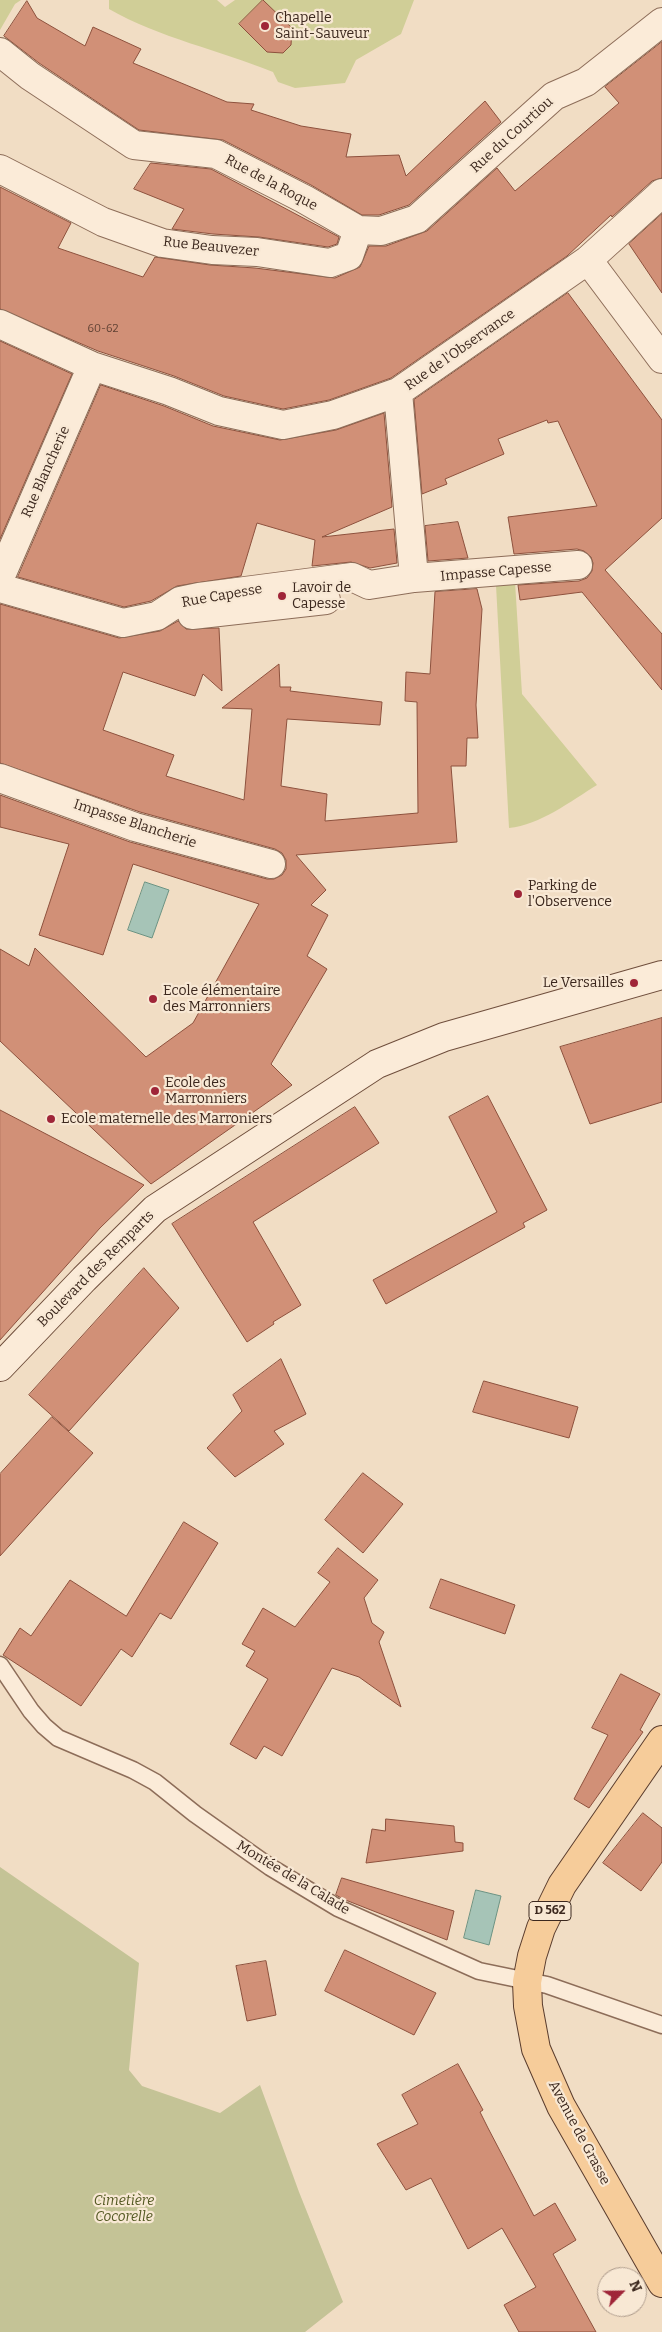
<!DOCTYPE html>
<html>
<head>
<meta charset="utf-8">
<style>
  body { margin:0 }
  #map { position:relative; width:662px; height:2332px; overflow:hidden; background:#f1ddc4; font-family:Bitter,serif }
  canvas { display:block }
  .north { position:absolute; left:597px; top:2267px; width:50px; height:50px; box-sizing:border-box; background:#f8e8d4; border:1px solid #ad9b8b; border-radius:50%; rotate:67deg; font-size:14px; font-weight:700; line-height:20px; text-align:center; color:#3c281e }
  .north::after { content:''; display:block; margin:auto; width:18px; height:22px; background:#9f2538; clip-path:polygon(50% 0,100% 100%,50% 72%,0 100%) }
</style>
</head>
<body>
<div id="map">
<canvas width="662" height="2332"></canvas>
<div class="north">N</div>
</div>
<script>
const ctx = document.querySelector('canvas').getContext('2d');
ctx.lineJoin = 'round';
function fillPath(path, color) { ctx.fillStyle = color; ctx.fill(path, 'evenodd'); }
function strokePath(path, color, width, dash) { ctx.strokeStyle = color; ctx.lineWidth = width; ctx.lineCap = dash ? 'butt' : 'round'; ctx.setLineDash(dash || []); ctx.stroke(path); }
function write(font, color, halo, rows, align = 'center') {
  ctx.font = font + ' Bitter,serif'; ctx.lineWidth = 4.5; ctx.setLineDash([]); ctx.textBaseline = 'middle'; ctx.strokeStyle = halo; ctx.fillStyle = color; for (const [text, x, y, turn = 0] of rows) {
    ctx.save(); ctx.translate(x, y); ctx.rotate((+turn || 0) * Math.PI / 180); ctx.textAlign = isNaN(turn) ? turn : align; if (halo) ctx.strokeText(text, 0, 0); ctx.fillText(text, 0, 0); ctx.restore();
  }
}
fillPath(new Path2D(`
  M0 0H21L15 4 0 30Z
  M109 0H217L225 7 235 0H414L401 34 356 60 345 83 295 88 278 82 273 72C219 50 160 38 109 9Z
  M515 582 522 694 597 785C571 801 540 825 509 828L496 585Z`), '#d0ce97');
fillPath(new Path2D(`
  M0 1867 139 1963 129 2070 142 2086 220 2113 260 2085 299 2192 343 2302 305 2332H0Z`), '#c4c396');
const water = new Path2D(`
  M145 882 169 890 152 938 128 930Z
  M476 1890 501 1896 489 1945 464 1938Z`);
fillPath(water, '#a6c4b7');
strokePath(water, '#6c9383', 1);
const building = new Path2D(`
  M263 0 292 28 291 45 283 53 267 52 239 24Z
  M27 1 37 18 85 46 93 27 141 49 133 63 227 102 254 104 251 110 301 126 351 134 346 157 399 155 406 176 485 101 501 122 409 205 379 215H362L311 185 223 140 139 130 39 63 4 36Z
  M662 42V178L652 181 612 217 611 215 567 256 391 378 329 400 283 409 224 396 174 376 98 351 0 309V187L71 223 58 248 143 277 155 257 210 265 255 268 335 278 360 267 369 246H386L427 231 497 168 515 191 619 103 605 87Z
  M151 163 211 169 339 237 337 244 328 247 259 237 213 234 172 229 184 209 134 189Z
  M662 214V293L629 244Z
  M568 293 662 420V518L605 570 662 634V690L582 592 520 600 518 585 579 581 587 578 592 571 593 563 591 557 584 551 577 549 514 554 508 517 597 506 558 421 548 423 547 420 498 439 504 454 445 479 447 484 422 494 414 400Z
  M0 341 72 374 0 539Z
  M101 385 164 406 213 426 280 440 336 430 384 413 392 507 322 537 394 529 397 563 370 568 351 562 312 566 315 540 257 523 241 576 177 586 151 601 124 607 18 577Z
  M458 522 468 558 428 561 425 526Z
  M477 589 482 609 476 705 478 738H467L466 766H451L457 842 296 855 326 890 311 905 328 915 307 956 327 969 271 1064 292 1085 151 1184 0 1041V949L29 966 35 948 146 1057 193 1023 259 904 133 864 103 955 39 935 69 844 0 827V795L130 842 267 879H274L282 875 286 869V860L282 853 275 849 140 812 0 763V604L119 638 160 631 178 621 186 629 219 628 222 691 203 674 195 696 123 672 103 730 174 755 166 776 244 800 252 709 222 708 279 664 280 687H291L290 691 382 702 380 725 287 719 281 786 327 794 325 821 418 813 417 702 405 701 406 672 430 674 435 592Z
  M662 1018V1102L590 1124 560 1047Z
  M488 1096 547 1210 523 1223 525 1227 386 1304 373 1280 497 1212 449 1117Z
  M355 1107 379 1143 253 1222 301 1305 273 1322 274 1324 247 1342 172 1224Z
  M0 1110 144 1185 100 1228 0 1340Z
  M144 1268 179 1308 69 1431 29 1395Z
  M281 1359 306 1414 274 1431 284 1444 235 1477 207 1448 242 1411 233 1395Z
  M484 1381 578 1407 569 1438 473 1412Z
  M52 1417 93 1453 0 1556V1474Z
  M363 1473 403 1504 363 1553 325 1520Z
  M184 1522 218 1543 171 1619 160 1613 132 1657 121 1649 81 1706 3 1655 20 1628 31 1636 70 1580 126 1616Z
  M338 1548 378 1580 364 1598 372 1623 384 1632 379 1642 401 1707 359 1677 332 1668 282 1756 264 1746 256 1759 230 1744 268 1679 246 1666 255 1651 242 1644 263 1608 295 1627 330 1582 318 1573Z
  M441 1579 515 1605 505 1634 430 1608Z
  M621 1674 660 1694 640 1730 643 1732 589 1808 574 1799 608 1735 592 1728Z
  M643 1813 662 1828V1862L641 1891 603 1863Z
  M386 1819 454 1826 455 1842 463 1843V1851L366 1863 372 1829 385 1831Z
  M342 1878 454 1911 447 1940 343 1899 336 1895Z
  M345 1950 436 1993 414 2035 325 1991Z
  M266 1961 276 2015 247 2021 236 1966Z
  M458 2064 483 2110 480 2112 488 2128 534 2216 555 2203 576 2240 553 2254 596 2332H519L504 2305 536 2287 502 2228 468 2249 431 2178 406 2190 377 2144 418 2124 402 2095Z`);
fillPath(building, '#d19077');
strokePath(building, '#8d513d', 1);
const lane = new Path2D(`
  M0 1665 31 1711 44 1726 58 1738 133 1770 155 1782 195 1814 270 1867 338 1908 479 1971 547 1985 662 2025`);
const street = new Path2D(`
  M0 52 30 76 134 145 216 154 304 199 358 230 381 231 417 219 554 96 586 82 662 22
  M0 169 103 222 162 243 212 250 257 252 330 263 349 256 358 230
  M588 260 662 359
  M0 324 92 366 169 391 219 411 283 425 333 415 398 392 588 260 662 193
  M0 578 92 366
  M414 578 578 565
  M0 588 123 623 157 616 180 601 199 597 352 577 369 585 414 578 398 392
  M192 615 326 600
  M0 778 135 827 271 864`);
const secondary = new Path2D(`
  M0 1367 84 1279 155 1209 377 1064 444 1037 662 975`);
const primary = new Path2D(`
  M662 1740 562 1885 541 1928 532 1956 527 1982 528 2006 536 2049 561 2106 662 2283`);
strokePath(lane, '#8d6d59', 19);
strokePath(street, '#8d6d59', 30);
strokePath(secondary, '#6f4e3c', 30);
strokePath(primary, '#5a3c2d', 30);
strokePath(lane, '#fbebd8', 16);
strokePath(street, '#fbebd8', 28);
strokePath(secondary, '#fbebd8', 28);
strokePath(primary, '#f6cc9a', 28);
for (const [x, y, r, color] of [
  [265,26,5,"#9f2538"],
  [282,596,5,"#9f2538"],
  [518,894,5,"#9f2538"],
  [634,983,5,"#9f2538"],
  [153,999,5,"#9f2538"],
  [155,1091,5,"#9f2538"],
  [51,1119,5,"#9f2538"]
]) { const dot = new Path2D(); dot.arc(x, y, r, 0, 2 * Math.PI); ctx.fillStyle = color; ctx.fill(dot); strokePath(dot, '#f8e8d4', 2); }
write('11px', '#614234', null, [
  ["60-62",103,329]
]);
for (const [x, y, w] of [
  [550,1911,42]
]) { const box = new Path2D(); box.roundRect(x - w / 2, y - 9.5, w, 19, 4); ctx.fillStyle = '#f8e8d4'; ctx.fill(box); strokePath(box, '#3c281e', 1); }
write('bold 12px', '#3c281e', null, [
  ["D 562",550,1911]
]);
write('14px', '#3c281e', '#f8e8d4', [
  ["Chapelle",275,18],
  ["Saint-Sauveur",275,34],
  ["Lavoir de",292,588],
  ["Capesse",292,604],
  ["Parking de",528,886],
  ["l'Observence",528,902],
  ["Le Versailles",624,983,"right"],
  ["Ecole élémentaire",163,991],
  ["des Marronniers",163,1007],
  ["Ecole des",165,1083],
  ["Marronniers",165,1099],
  ["Ecole maternelle des Marroniers",61,1119]
], 'left');
write('14px', '#3c281e', '#f8e8d4', [
  ["Rue du Courtiou",512,135,-42],
  ["Rue de la Roque",271,183,28],
  ["Rue Beauvezer",211,247,6],
  ["Rue de l'Observance",460,350,-35],
  ["Rue Blancherie",46,472,-66],
  ["Impasse Capesse",496,572,-5],
  ["Rue Capesse",222,596,-10],
  ["Impasse Blancherie",135,824,18],
  ["Boulevard des Remparts",96,1269,-45],
  ["Montée de la Calade",293,1878,31],
  ["Avenue de Grasse",579,2133,62]
]);
write('italic 14px', '#545923', '#f8e8d4', [
  ["Cimetière",124,2201],
  ["Cocorelle",124,2217]
]);
</script>
</body>
</html>
